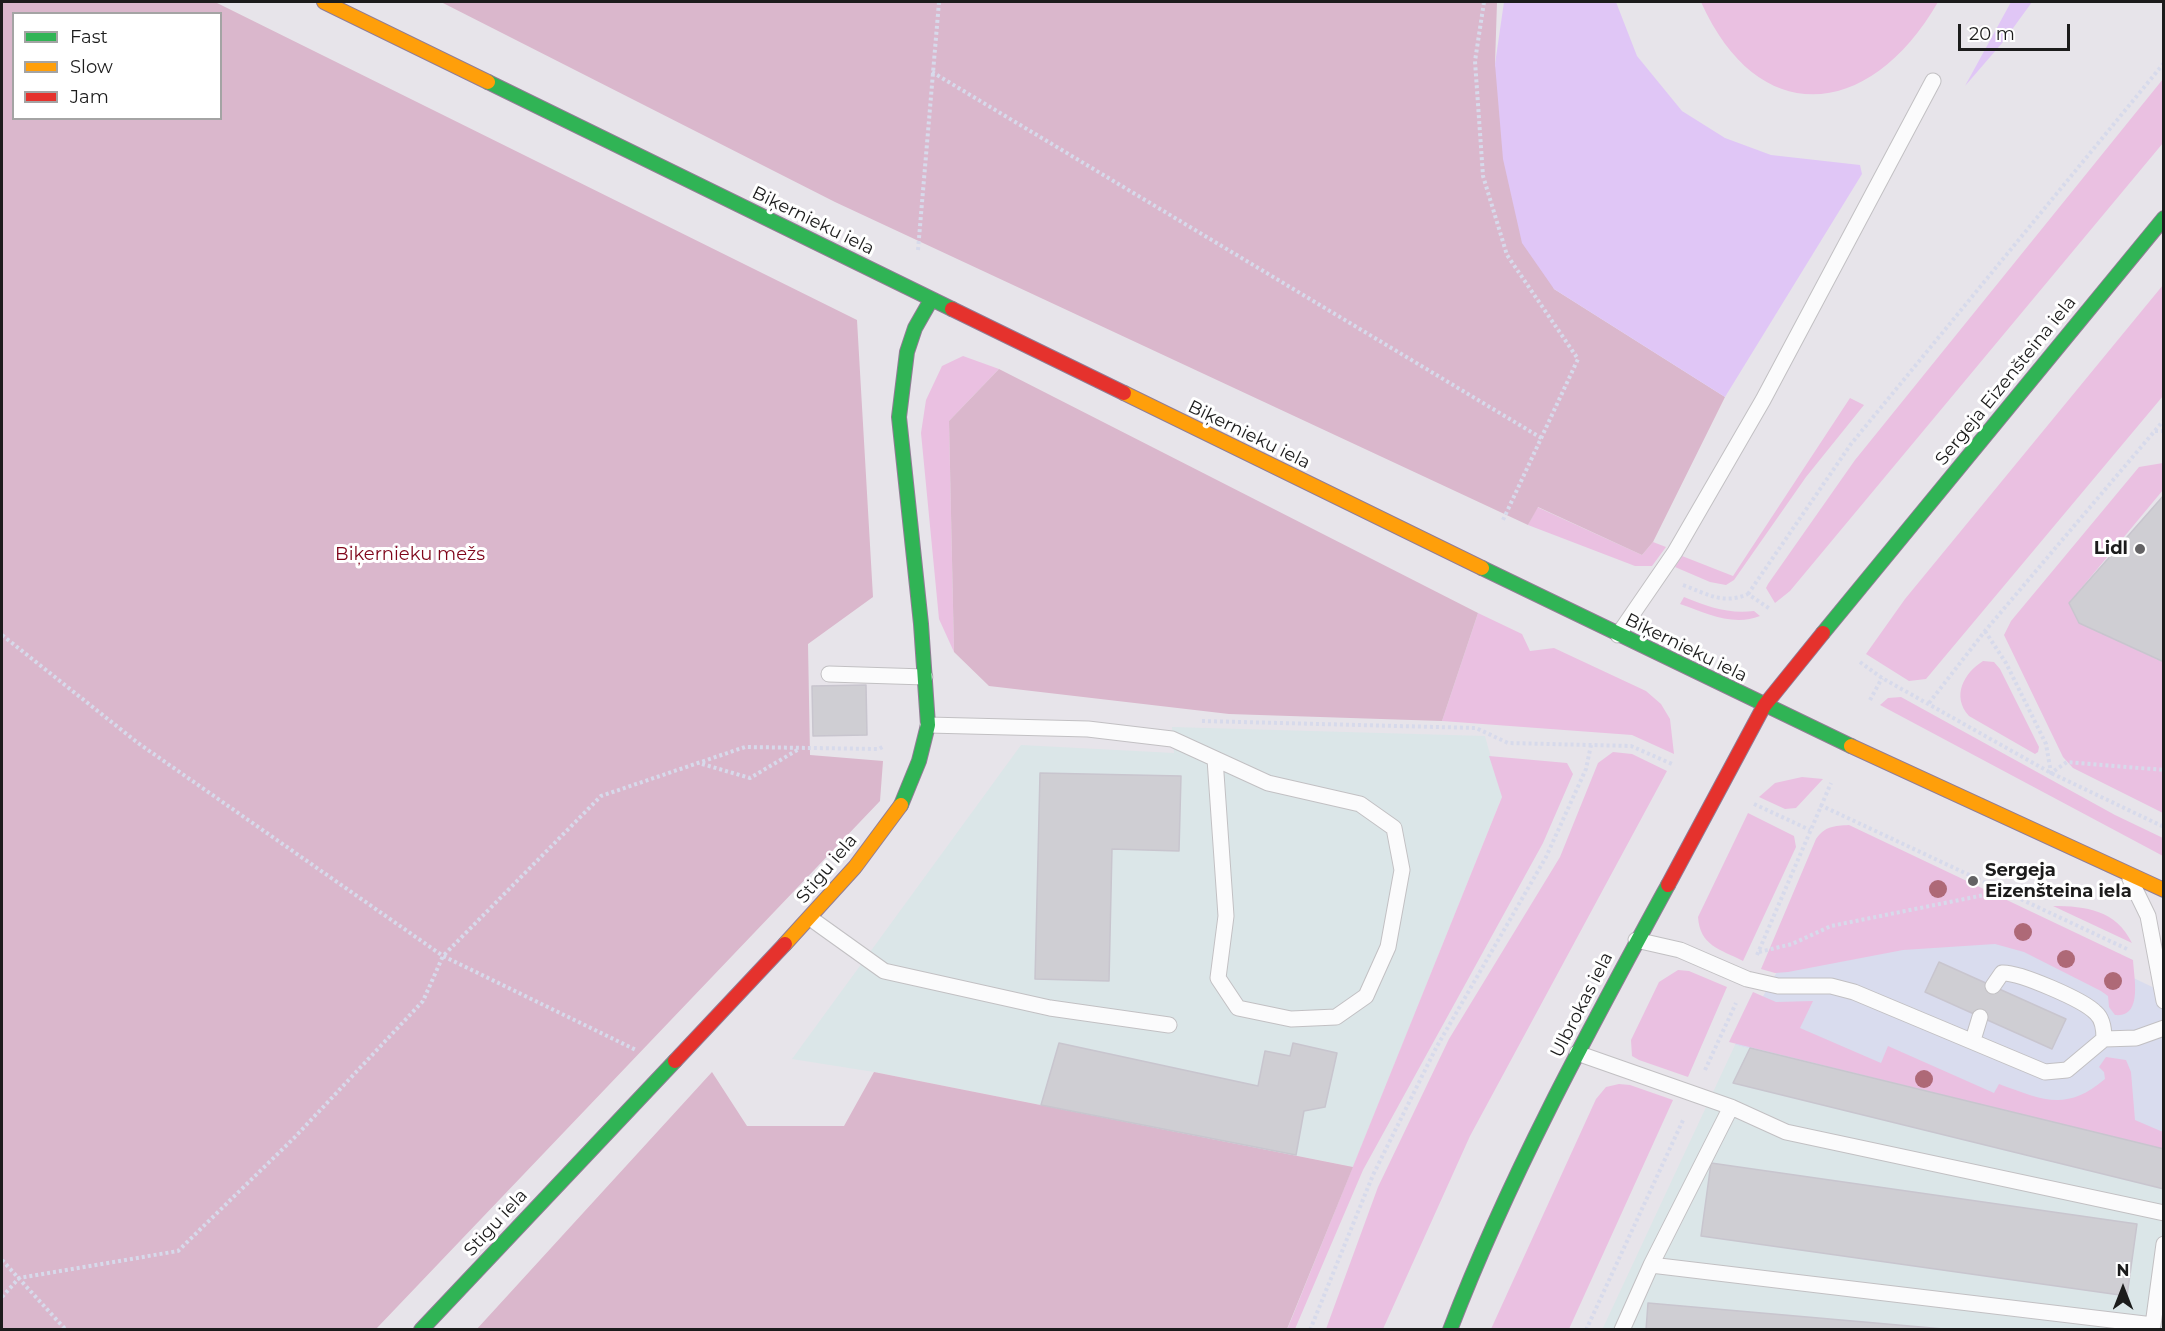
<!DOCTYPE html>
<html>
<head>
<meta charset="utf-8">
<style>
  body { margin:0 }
  #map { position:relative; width:2165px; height:1331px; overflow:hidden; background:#e7e4ea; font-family:Montserrat,sans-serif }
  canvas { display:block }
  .frame { position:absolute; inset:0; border:3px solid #1c1c1c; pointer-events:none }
  .legend { position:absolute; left:12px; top:12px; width:210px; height:108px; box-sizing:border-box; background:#fff; border:2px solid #a4a4a4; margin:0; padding:8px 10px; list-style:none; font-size:18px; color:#1c1c1c }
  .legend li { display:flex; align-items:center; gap:12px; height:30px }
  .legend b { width:30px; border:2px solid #a4a4a4 }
  .north { position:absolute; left:2093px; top:1259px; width:60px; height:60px; -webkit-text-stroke:4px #fff; paint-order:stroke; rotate:0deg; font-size:16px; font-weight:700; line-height:24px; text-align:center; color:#1c1c1c }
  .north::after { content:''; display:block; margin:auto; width:21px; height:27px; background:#1c1c1c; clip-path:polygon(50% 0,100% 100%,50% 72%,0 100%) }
  .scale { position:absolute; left:1958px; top:24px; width:112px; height:27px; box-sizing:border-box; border:3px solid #1c1c1c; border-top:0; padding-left:8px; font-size:18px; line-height:21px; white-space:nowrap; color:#1c1c1c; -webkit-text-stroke:4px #fff; paint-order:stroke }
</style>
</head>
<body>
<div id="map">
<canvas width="2165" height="1331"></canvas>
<div class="frame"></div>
<ul class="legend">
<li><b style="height:8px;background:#30b455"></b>Fast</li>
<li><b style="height:8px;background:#ff9f0a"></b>Slow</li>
<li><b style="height:8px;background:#e5322d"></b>Jam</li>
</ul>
<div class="north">N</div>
<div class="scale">20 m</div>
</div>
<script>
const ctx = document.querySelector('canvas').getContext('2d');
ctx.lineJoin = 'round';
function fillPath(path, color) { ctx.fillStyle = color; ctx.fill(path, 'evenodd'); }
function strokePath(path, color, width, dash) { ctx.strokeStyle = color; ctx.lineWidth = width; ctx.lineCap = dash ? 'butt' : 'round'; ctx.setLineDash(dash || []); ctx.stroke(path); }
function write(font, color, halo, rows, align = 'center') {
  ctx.font = font + ' Montserrat,sans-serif'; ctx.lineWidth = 6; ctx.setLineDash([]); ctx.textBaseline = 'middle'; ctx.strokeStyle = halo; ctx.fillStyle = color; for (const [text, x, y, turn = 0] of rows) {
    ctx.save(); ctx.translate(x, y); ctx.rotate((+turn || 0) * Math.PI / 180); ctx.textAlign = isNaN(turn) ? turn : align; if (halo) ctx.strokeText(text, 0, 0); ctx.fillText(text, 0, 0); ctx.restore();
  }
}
fillPath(new Path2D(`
  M1992 911 2163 992V1149L1735 1045 1785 958Z`), '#d9dcee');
fillPath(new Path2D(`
  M1172 727 1485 736 1502 797 1353 1167 874 1072 792 1059 1021 745 1174 753Z
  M1735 1045 2163 1149V1329L1602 1330Z`), '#dbe6e8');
fillPath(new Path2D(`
  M1701 2H1938C1872 117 1760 133 1701 2Z
  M2163 79V143L1790 591 1775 603 1766 588 1768 584 1855 460Z
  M2163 285V396L1926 679 1909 681 1866 654 1905 599Z
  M963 356 999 369 949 421 954 652 939 619 921 433 926 400 942 366Z
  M1850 398 1864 405 1806 477 1734 580 1726 585 1710 582 1675 567 1682 556 1733 576Z
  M2163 463V490L2069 603 2079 623 2163 662V813L2073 768 2063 757 2004 635 2011 621 2139 467Z
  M1537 507 1642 555 1653 542 1666 547 1652 566H1635L1528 525Z
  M1684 597C1708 607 1728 614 1754 611L1760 616C1733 627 1706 613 1680 604Z
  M1478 613 1522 634 1530 651 1554 648 1646 691 1661 704 1670 719 1674 754 1632 735 1442 721Z
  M1983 661 1994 662 2000 669 2039 747 2038 752 2035 754 1969 716C1951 696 1964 673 1983 661Z
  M1901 697 2115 815 2163 838V856L1880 705 1888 698Z
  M1613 752 1632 754 1667 771 1470 1136 1383 1329H1326L1378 1187 1449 1039 1560 857 1598 763Z
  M1489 756 1567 763 1573 774 1543 843 1363 1170 1295 1329 1287 1330 1502 797Z
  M1802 777 1823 779 1796 808 1785 809 1759 797 1775 783Z
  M1748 813 1794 836 1796 847 1743 961C1720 949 1700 946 1698 917Z
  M1849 825 2133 960C2134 978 2143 1018 2115 1015L2109 1007 2108 996 2101 991 2024 952 1995 944 1903 950 1788 972 1775 973 1761 969 1816 839C1825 826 1834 826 1849 825Z
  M2053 906C2086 906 2116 910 2132 943Z
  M1678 970 1689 971 1727 987 1688 1077 1639 1060 1632 1056 1631 1040 1659 982Z
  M1753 992 1776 1002 1813 1001 1800 1028 1881 1063 1888 1046 1994 1093 1999 1084C2043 1100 2066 1112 2105 1079L2104 1072 2099 1067 2106 1057 2126 1060 2131 1072 2135 1120 2163 1132V1149L1729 1042Z
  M1619 1084 1630 1085 1673 1100 1569 1329H1491L1596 1099 1606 1087Z`), '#eac0e1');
fillPath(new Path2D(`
  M2 2H215L857 320 873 597 808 644 810 755 883 761 880 801 376 1329H2ZM14 14H220V118H14Z
  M441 2H1497L1495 64 1554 289 1725 397 1653 542 1642 555 1538 507 1528 525 835 202Z
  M999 369 1478 613 1442 721 1229 714 989 686 954 652 949 421Z
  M712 1072 747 1126H844L874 1072 1353 1167 1287 1329 476 1330Z`), '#dab7cc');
fillPath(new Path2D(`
  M1504 2H1616L1637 56 1682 111 1725 138 1771 155 1860 165 1862 174 1725 397 1554 289 1522 243 1503 159 1495 64Z
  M2011 2H2032L2003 42 1965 86Z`), '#e0c6f6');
const building = new Path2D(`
  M2164 495V662L2079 623 2069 603Z
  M866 685 867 735 813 736 812 686Z
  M1040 773 1181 776 1179 851 1112 849 1109 981 1035 979Z
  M1939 962 2066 1019 2052 1049 1925 992Z
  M1059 1043 1258 1086 1265 1051 1290 1056 1293 1043 1337 1053 1325 1107 1304 1111 1296 1155 1041 1105Z
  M1750 1048 2164 1149V1189L1733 1083Z
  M1711 1163 2137 1224 2127 1296 1701 1236Z
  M1648 1303 1955 1330H1646Z`);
fillPath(building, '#cfced3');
strokePath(building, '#c8c5ce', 1.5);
const lane = new Path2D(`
  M1618 635 1675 552 1763 400 1933 81
  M829 674 925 677
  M928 725 1088 729 1172 739 1268 783 1360 804 1394 828 1402 870 1388 947 1366 996 1336 1017 1291 1019 1238 1008 1218 978 1226 916 1215 759
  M2130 879 2148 916 2164 1001
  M810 918 884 971 1050 1008 1169 1025
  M1636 940 1680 950 1747 979 1778 986H1831L1854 992 2045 1072 2067 1070 2104 1039 2136 1038 2164 1028
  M1993 986 2002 973C2019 972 2084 1000 2096 1013 2103 1019 2104 1030 2104 1039
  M1973 1040 1980 1017
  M1577 1053 1731 1107 1786 1132 2164 1213
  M1651 1265 2153 1325 2164 1244
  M1622 1330 1651 1265 1731 1107`);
const fast = new Path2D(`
  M488 82 952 309
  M1482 568 1851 746
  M1823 633 2164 218
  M901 805 919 761 928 725 921 624 899 417 907 352 915 328 931 300
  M421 1330 675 1061
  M1450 1330C1509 1176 1589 1030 1668 885`);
const slow = new Path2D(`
  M324 2 488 82
  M1124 393 1482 568
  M1851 746 2164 890
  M785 944 855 867 901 805`);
const jam = new Path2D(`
  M952 309 1124 393
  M1668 885 1764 706 1823 633
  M675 1061 785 944`);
strokePath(lane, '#c2c0c3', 17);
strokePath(fast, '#917c95', 16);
strokePath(slow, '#917c95', 16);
strokePath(jam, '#917c95', 16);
strokePath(new Path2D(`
  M1484 2 1475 61 1483 176 1507 255 1578 359 1503 520
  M932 72 1543 439
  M918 250 939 2
  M2155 431H2164
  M1683 585C1707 594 1723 605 1748 594L1770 609
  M1748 594 1851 444 2164 63
  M1985 631 2006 663 2046 744 2051 773 2067 762 2164 770
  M2 635 138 743 443 956 636 1050
  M1860 662 1882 678 2051 773 2164 827
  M1870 700 1882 678
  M1929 703 1985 631 2164 420
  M1202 721 1476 728 1508 743 1631 746 1672 764
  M702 764 750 778 799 749
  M1754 804 1810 830
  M1820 805 2127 949
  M1759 952 1792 944 1831 926 2004 891
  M1757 955 1831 783
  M1705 1070 1736 1003
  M2 1260 66 1330
  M2 1297 19 1278 178 1251 294 1138 423 1001 443 956 601 796 745 747 879 749 884 746
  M1310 1330 1373 1175 1436 1048 1546 857 1586 769 1591 745
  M1586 1330 1684 1118`), '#d7daeb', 4, [3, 3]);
strokePath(lane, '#fbfbfc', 15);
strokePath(fast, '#30b455', 14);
strokePath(slow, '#ff9f0a', 14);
strokePath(jam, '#e5322d', 14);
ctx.fillStyle = '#ae6977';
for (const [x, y] of [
  [1938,889],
  [2023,932],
  [2066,959],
  [2113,981],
  [1924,1079]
]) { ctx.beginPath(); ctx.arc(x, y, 9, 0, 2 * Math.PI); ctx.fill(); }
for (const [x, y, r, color] of [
  [2140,549,6,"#636264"],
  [1973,881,6,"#636264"]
]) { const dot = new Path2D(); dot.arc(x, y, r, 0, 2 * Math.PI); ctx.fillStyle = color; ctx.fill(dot); strokePath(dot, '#fff', 2); }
write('18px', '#1c1c1c', '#fff', [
  ["Biķernieku iela",813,221,26],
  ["Sergeja Eizenšteina iela",2006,381,-51],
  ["Biķernieku iela",1249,435,26],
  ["Biķernieku iela",1686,648,26],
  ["Stigu iela",827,869,-50],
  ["Ulbrokas iela",1582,1005,-63],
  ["Stigu iela",496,1223,-47]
]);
write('bold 18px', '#1c1c1c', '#fff', [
  ["Lidl",2128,549],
  ["Sergeja",1985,871,"left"],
  ["Eizenšteina iela",1985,892,"left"]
], 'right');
write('18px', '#7f0419', '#fff', [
  ["Biķernieku mežs",410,555]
]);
</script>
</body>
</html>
